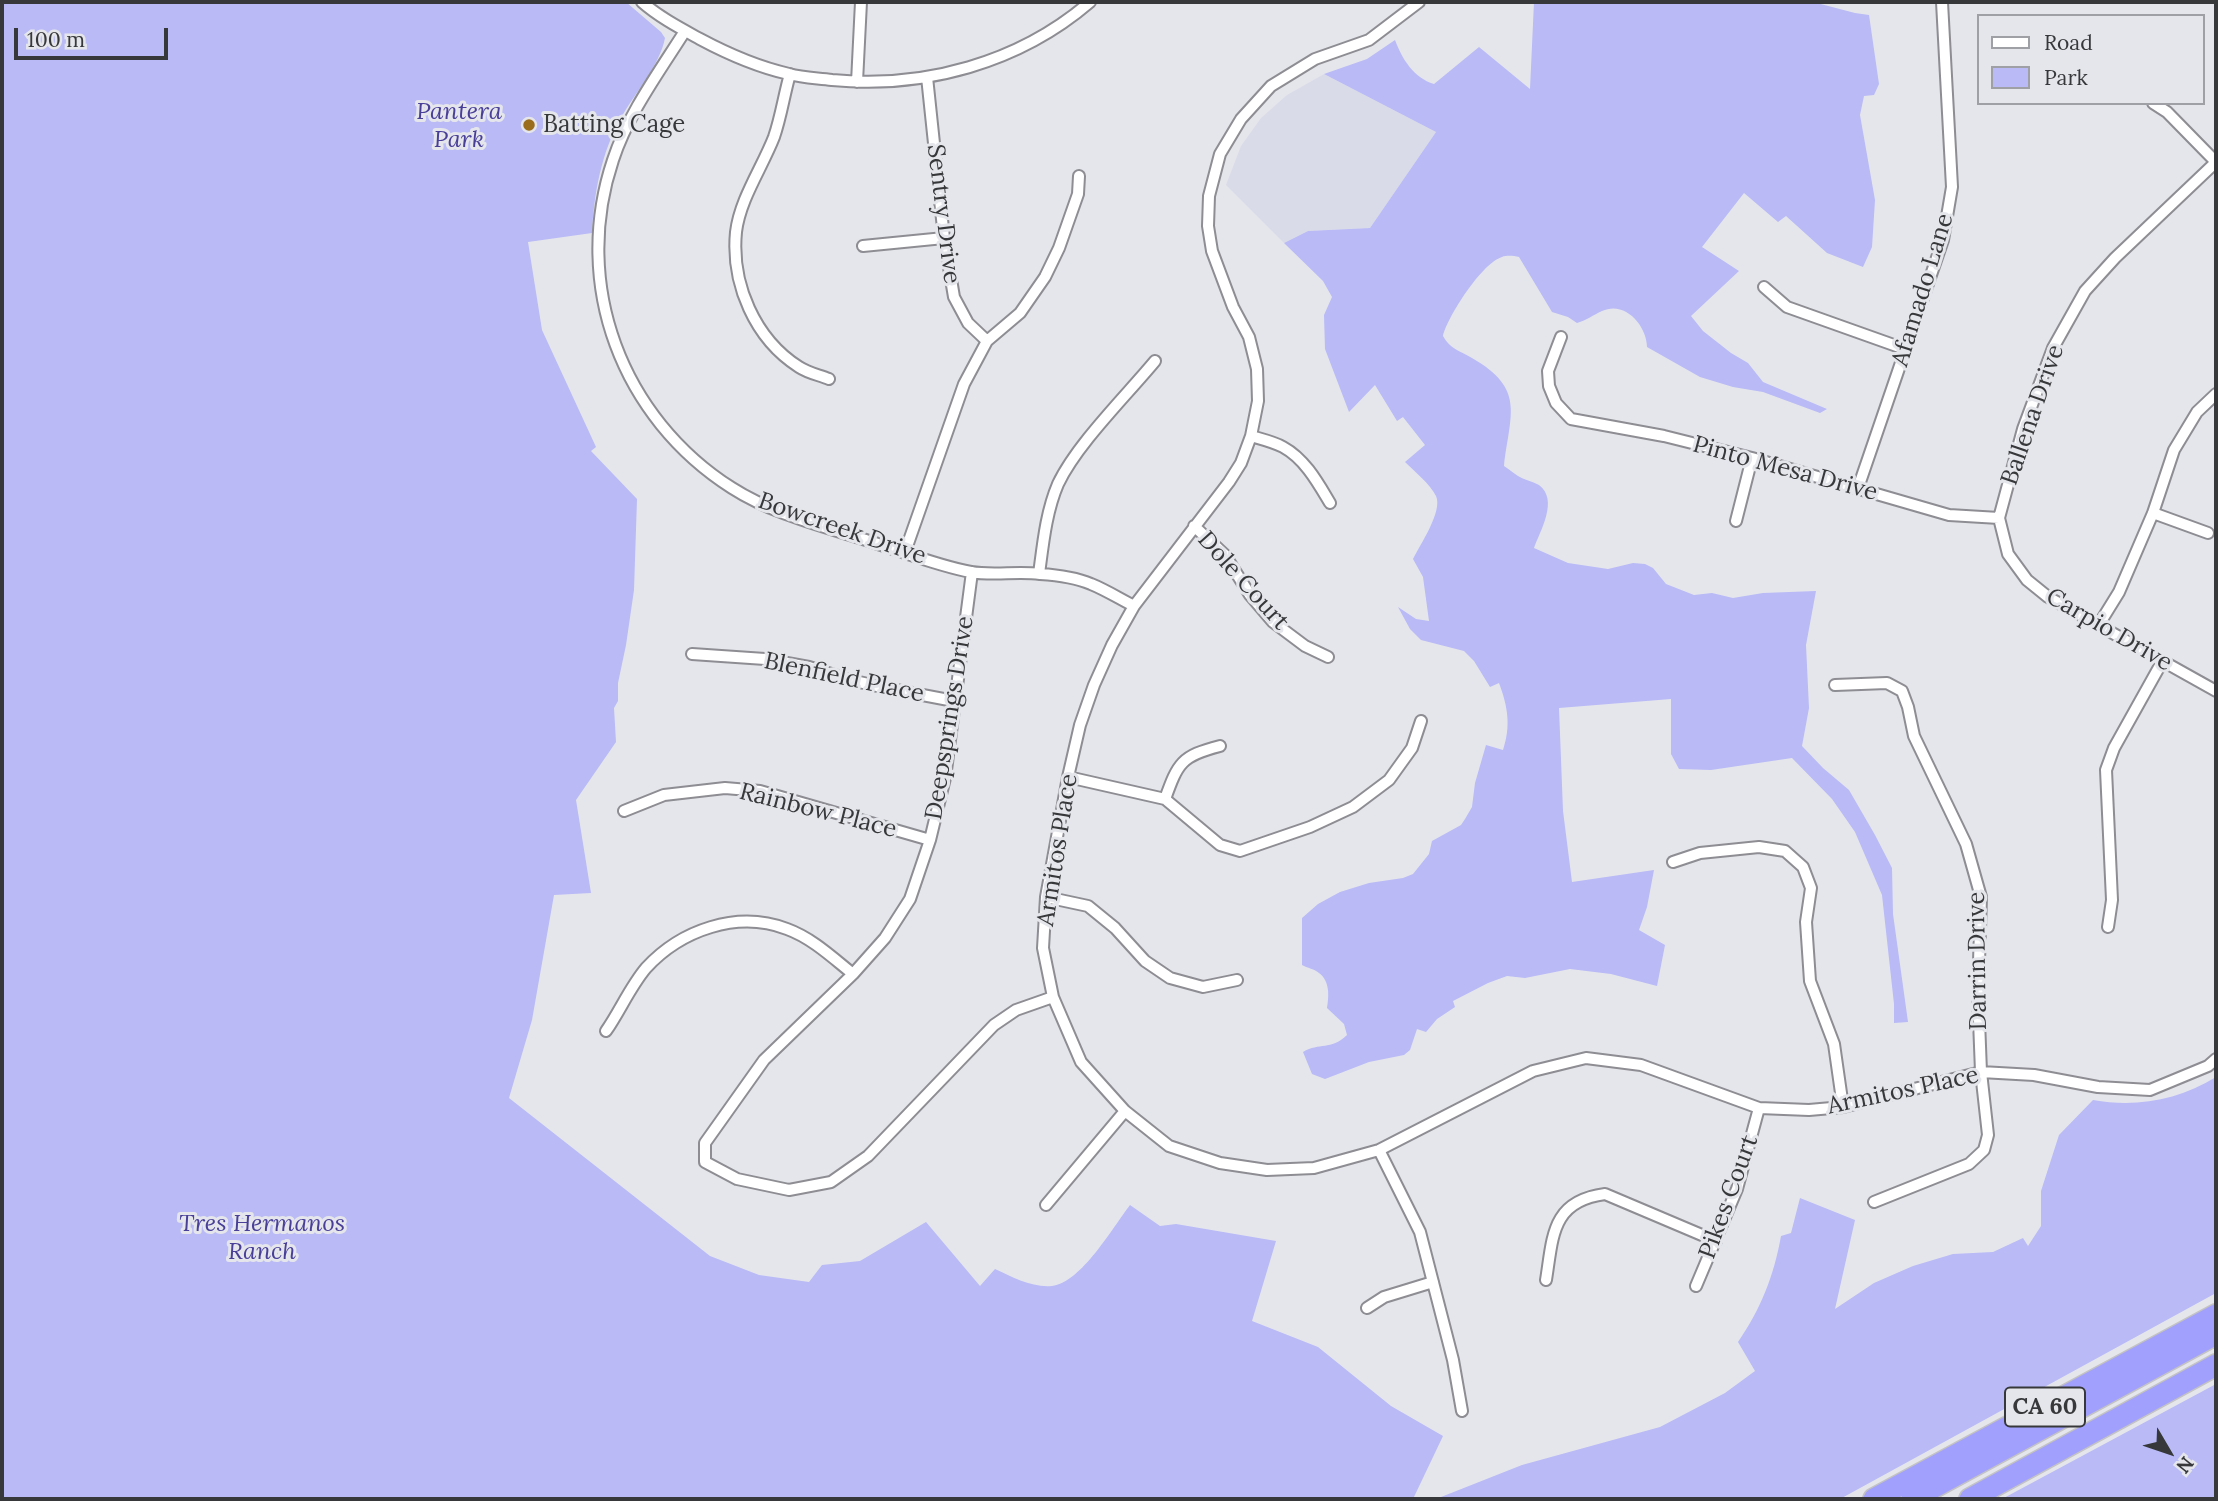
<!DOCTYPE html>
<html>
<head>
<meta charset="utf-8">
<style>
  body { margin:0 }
  #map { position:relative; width:2218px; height:1501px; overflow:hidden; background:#e5e6ec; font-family:Lora,serif }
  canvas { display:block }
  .frame { position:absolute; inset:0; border:4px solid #37383a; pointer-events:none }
  .legend { position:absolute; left:1977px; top:14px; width:228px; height:91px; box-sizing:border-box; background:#e5e6ec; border:2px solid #9fa0a5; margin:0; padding:9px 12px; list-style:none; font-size:21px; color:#37383a }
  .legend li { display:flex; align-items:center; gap:14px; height:35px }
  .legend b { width:35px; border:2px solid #9fa0a5 }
  .north { position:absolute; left:2134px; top:1417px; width:70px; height:70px; -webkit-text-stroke:5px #e5e6ec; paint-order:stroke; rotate:129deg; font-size:19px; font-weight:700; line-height:28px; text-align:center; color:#37383a }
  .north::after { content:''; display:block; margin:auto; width:24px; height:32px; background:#37383a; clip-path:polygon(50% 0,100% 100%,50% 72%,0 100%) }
  .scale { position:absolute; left:14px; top:28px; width:154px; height:32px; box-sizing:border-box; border:4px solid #37383a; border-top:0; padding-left:9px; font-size:21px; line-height:24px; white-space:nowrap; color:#37383a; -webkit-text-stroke:5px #e5e6ec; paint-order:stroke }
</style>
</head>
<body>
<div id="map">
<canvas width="2218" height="1501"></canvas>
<div class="frame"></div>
<ul class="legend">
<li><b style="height:9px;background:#fff"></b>Road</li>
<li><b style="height:19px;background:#b9baf6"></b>Park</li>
</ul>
<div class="north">N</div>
<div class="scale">100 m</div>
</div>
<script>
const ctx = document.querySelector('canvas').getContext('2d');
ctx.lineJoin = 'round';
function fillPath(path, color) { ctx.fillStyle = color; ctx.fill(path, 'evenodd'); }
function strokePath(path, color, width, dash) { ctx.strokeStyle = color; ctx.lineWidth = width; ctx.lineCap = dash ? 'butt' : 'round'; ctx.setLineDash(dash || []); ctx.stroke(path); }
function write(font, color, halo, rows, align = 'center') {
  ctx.font = font + ' Lora,serif'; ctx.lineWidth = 6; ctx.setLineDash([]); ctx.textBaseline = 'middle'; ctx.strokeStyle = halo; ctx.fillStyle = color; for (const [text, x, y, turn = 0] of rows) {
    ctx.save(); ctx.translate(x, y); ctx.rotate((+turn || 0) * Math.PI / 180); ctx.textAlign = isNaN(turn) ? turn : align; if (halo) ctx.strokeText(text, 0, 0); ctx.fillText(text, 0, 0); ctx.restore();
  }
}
fillPath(new Path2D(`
  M1324 74 1436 132 1370 228 1308 231 1284 243 1226 185 1241 146 1261 118 1287 95Z`), '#dadbe8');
fillPath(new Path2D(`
  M2 2H626L661 32 665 38C660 65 634 94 621 118 601 153 594 194 592 233L528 242 542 330 596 447 591 451 637 499 634 590 626 645 618 683V701L614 708 616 742 576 800 591 893 554 895 532 1020 509 1098 710 1256 759 1275 809 1282 822 1265 860 1261 926 1222 980 1286 995 1269C1012 1277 1033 1288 1052 1286 1081 1283 1113 1227 1130 1205L1160 1226 1176 1224 1276 1241 1252 1321 1318 1347 1391 1406 1443 1436 1413 1499H2Z
  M1534 2H1813L1855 13 1869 15 1879 84 1874 95 1864 96 1860 115 1875 200 1872 247 1863 267 1827 253 1786 216 1778 222 1744 193 1702 247 1739 271 1691 316 1703 331 1731 353 1748 363 1763 382 1827 409 1820 413 1763 392 1733 387 1700 377 1647 347C1647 326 1625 300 1602 311 1593 315 1587 320 1577 323L1568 317 1552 312 1519 257C1514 256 1507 255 1502 257 1482 263 1448 316 1443 336 1449 348 1460 351 1472 358 1526 389 1510 414 1504 466 1509 469 1513 473 1518 476 1524 480 1532 481 1539 485 1559 500 1540 531 1534 548L1568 563 1608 569 1633 563 1645 564 1653 568 1666 584 1694 595 1712 593 1733 598 1763 593 1816 591 1806 645 1809 708 1802 746 1823 768 1849 790 1875 835 1892 868 1893 914 1908 1022 1894 1023V1004L1882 895 1855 832 1832 799 1792 758 1711 770 1679 769 1671 754V699L1559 708 1563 811 1572 882 1654 870 1647 907 1639 930 1665 945 1657 986 1611 974 1570 969 1525 978 1507 976 1488 983 1453 1001 1455 1007 1437 1019 1426 1032 1417 1029 1410 1050 1404 1055 1369 1062 1325 1079 1312 1074 1303 1052C1320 1042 1330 1051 1347 1035L1344 1024 1327 1008C1329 996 1330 981 1319 973 1315 969 1307 968 1302 965V918L1318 904 1340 892 1369 883 1403 878 1413 874 1429 854 1432 841 1461 825 1465 819 1472 807 1475 783 1486 745 1503 750C1511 726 1508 707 1499 683L1490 687 1474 661 1464 651 1421 640 1410 629 1398 607 1416 619 1429 621 1423 577 1413 559C1420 545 1443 511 1436 496 1430 484 1415 472 1405 462L1425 445 1403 417 1397 421 1375 385 1349 412 1325 349 1324 315 1332 297 1323 281 1284 243 1308 231 1370 228 1436 132 1324 74 1367 59 1395 40C1402 59 1414 78 1434 84L1479 47 1530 89Z
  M2216 1077V1293L1840 1499H1436L1522 1465 1660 1427 1725 1393 1755 1371 1738 1342C1761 1309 1774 1275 1781 1236L1791 1233 1800 1198 1855 1220 1835 1309 1874 1283 1913 1266 1953 1254 1993 1252 2023 1238 2028 1246 2041 1226V1191L2059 1135 2093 1100C2136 1108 2179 1100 2216 1077Z
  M2216 1384V1499H2002Z`), '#b9baf6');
const street = new Path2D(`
  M642 2C659 17 680 28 700 39 728 54 758 67 789 74 803 78 818 78 832 80 924 89 1019 63 1090 2
  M1419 2 1369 40 1315 59 1271 86 1241 119 1220 154 1209 196 1208 226 1212 251 1233 307 1249 337 1257 369 1258 401 1251 436 1241 463 1229 482 1134 606 1112 645 1094 685 1080 725 1068 777 1046 897 1043 948 1053 997 1081 1062 1125 1111 1169 1146 1220 1163 1267 1170 1314 1168 1379 1150 1533 1071 1586 1058 1641 1065 1759 1108 1809 1110 1843 1107 1981 1072 2034 1075 2098 1087 2150 1090 2208 1066 2216 1059
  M685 31C659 72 628 114 613 160 571 285 622 418 732 488 774 515 827 527 875 543 906 553 939 566 971 572 993 576 1017 571 1040 574 1056 575 1077 578 1091 584 1106 590 1120 599 1134 606
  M790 74C784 95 781 117 774 137 762 168 740 199 736 232 731 284 755 339 799 367 808 373 819 375 829 379
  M927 77 944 238 954 297 968 323 987 341
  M857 82 861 2
  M2153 103 2167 112 2216 162
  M2216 162 2115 258 2085 291 2053 348 2023 429 1999 518 2008 554 2027 580 2048 597 2216 691
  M863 246 944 238
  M1764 287 1787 307 1905 349
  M1561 337 1548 371 1549 386 1556 403 1571 419 1664 436 1752 458 1949 515 1999 518
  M1251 436C1261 439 1274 442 1283 447 1305 459 1318 483 1330 503
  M1858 488 1943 240 1952 187 1942 2
  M2153 513 2208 533
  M1736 521 1752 458
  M1194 526 1225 555 1250 595 1273 622 1305 646 1328 657
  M905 552 964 384 987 341 1020 313 1045 277 1059 248 1078 194 1079 176
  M972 572 945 778 930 840 910 899 885 938 853 974 764 1060 705 1143V1162L737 1179 789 1190 831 1182 868 1156 994 1025 1016 1010 1053 997
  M1039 574C1043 544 1046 512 1058 484 1077 444 1126 396 1155 361
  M2098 626 2119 592 2153 513 2174 450 2197 412 2216 394
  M692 654 765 659 809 667 850 680 891 689 954 701
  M1835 685 1887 683 1902 691 1908 707 1914 736 1966 844 1981 897 1978 994 1981 1072 1988 1135 1984 1150 1969 1164 1874 1202
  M1068 777 1165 799 1220 845 1240 851 1310 827 1353 807 1389 780 1412 748 1421 721
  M1165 799C1178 763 1181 756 1220 746
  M624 811 664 795 725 788 760 791 930 840
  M1673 862 1700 853 1759 847 1785 851 1803 867 1811 888 1806 922 1810 981 1834 1044 1843 1107
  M1046 897 1088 906 1115 928 1145 961 1170 978 1203 987 1237 980
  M2108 927 2112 900 2106 770 2114 748 2162 662
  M606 1031C620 1011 630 987 646 968 681 930 737 910 787 929 812 938 833 958 853 974
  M1379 1150 1420 1232 1453 1360 1462 1411
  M1046 1205 1125 1111
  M1546 1280C1553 1237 1551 1201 1605 1194L1716 1241
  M1696 1286 1737 1189 1759 1108
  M1367 1308 1384 1297 1433 1282`);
const highway = new Path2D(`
  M1874 1499 2216 1315
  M1912 1499 2216 1334
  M1970 1499 2216 1365`);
strokePath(street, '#8d8d93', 14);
strokePath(highway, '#c3c3c4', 24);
strokePath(street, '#fff', 10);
strokePath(highway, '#a2a0fd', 21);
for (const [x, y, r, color] of [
  [529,125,7,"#996d1b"]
]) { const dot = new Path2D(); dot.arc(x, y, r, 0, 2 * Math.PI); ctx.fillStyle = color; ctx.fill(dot); strokePath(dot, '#e5e6ec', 2.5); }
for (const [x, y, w] of [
  [2045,1407,80]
]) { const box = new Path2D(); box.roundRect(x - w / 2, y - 19.5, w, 39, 5); ctx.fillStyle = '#e5e6ec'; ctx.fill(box); strokePath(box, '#37383a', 2); }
write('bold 23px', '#37383a', null, [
  ["CA 60",2045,1407]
]);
write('italic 24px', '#493f99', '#e5e6ec', [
  ["Pantera",459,112],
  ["Park",459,140],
  ["Tres Hermanos",262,1224],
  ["Ranch",262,1252]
]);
write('24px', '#37383a', '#e5e6ec', [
  ["Batting Cage",543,125]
], 'left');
write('24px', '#37383a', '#e5e6ec', [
  ["Sentry Drive",943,214,83],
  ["Afamado Lane",1923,290,-73],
  ["Ballena Drive",2033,415,-71],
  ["Pinto Mesa Drive",1785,469,15],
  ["Bowcreek Drive",842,529,19],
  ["Dole Court",1243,581,48],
  ["Carpio Drive",2109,630,30],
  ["Blenfield Place",844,678,12],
  ["Deepsprings Drive",950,718,-81],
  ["Rainbow Place",818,811,14],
  ["Armitos Place",1058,850,-81],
  ["Darrin Drive",1978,961,-91],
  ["Armitos Place",1903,1091,-12],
  ["Pikes Court",1729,1197,-70]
]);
</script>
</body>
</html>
